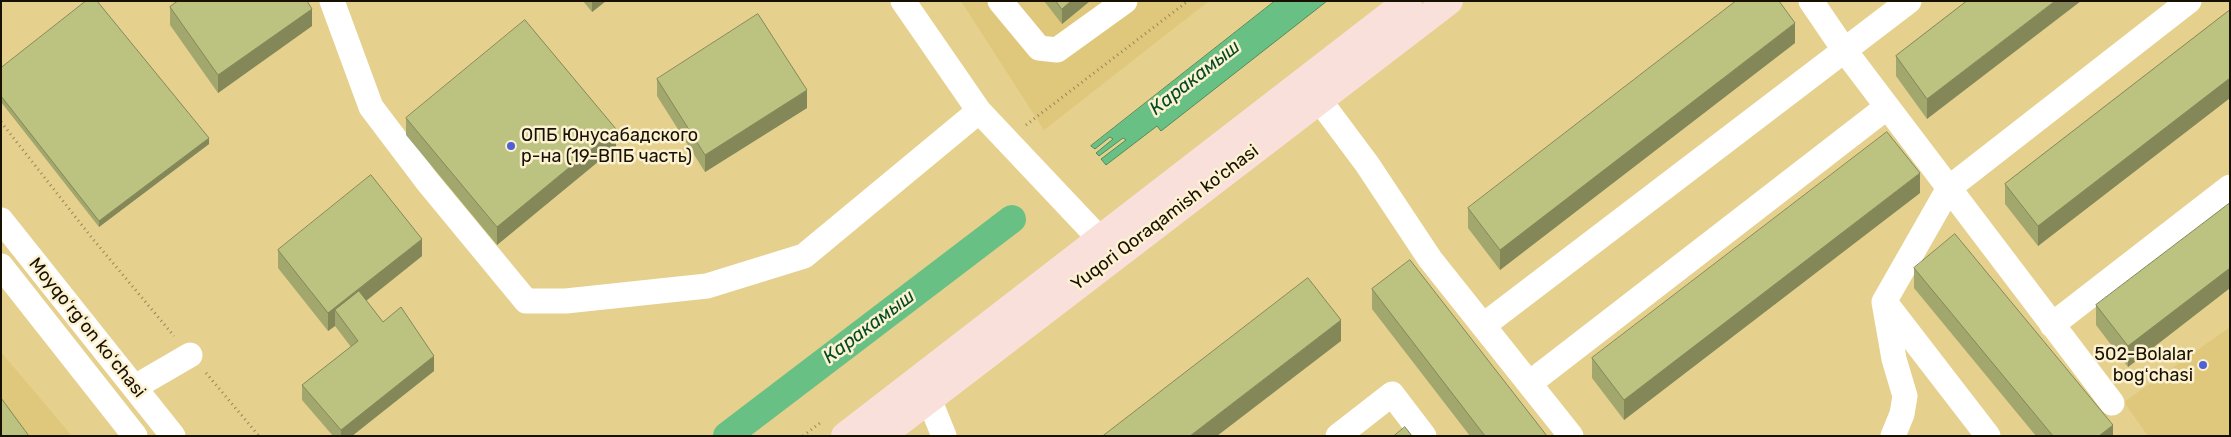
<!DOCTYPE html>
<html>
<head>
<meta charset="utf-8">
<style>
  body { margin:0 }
  #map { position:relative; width:2231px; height:437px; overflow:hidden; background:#e5d08d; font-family:Rubik,sans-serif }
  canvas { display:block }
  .frame { position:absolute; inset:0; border:2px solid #181000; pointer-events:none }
</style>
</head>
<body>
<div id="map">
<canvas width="2231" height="437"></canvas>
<div class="frame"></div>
</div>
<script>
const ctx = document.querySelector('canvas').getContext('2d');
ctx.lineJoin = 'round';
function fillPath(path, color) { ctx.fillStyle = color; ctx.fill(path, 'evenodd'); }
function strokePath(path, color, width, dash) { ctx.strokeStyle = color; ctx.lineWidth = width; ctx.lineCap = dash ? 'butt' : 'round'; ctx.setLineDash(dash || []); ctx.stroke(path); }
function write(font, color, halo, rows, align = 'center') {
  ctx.font = font + ' Rubik,sans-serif'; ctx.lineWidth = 5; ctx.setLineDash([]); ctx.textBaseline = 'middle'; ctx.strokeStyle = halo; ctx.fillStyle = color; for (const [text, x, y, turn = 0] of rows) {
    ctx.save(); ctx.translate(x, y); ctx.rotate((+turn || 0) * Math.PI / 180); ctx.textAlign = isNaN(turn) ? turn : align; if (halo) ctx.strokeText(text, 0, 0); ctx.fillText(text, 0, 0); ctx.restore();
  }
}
fillPath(new Path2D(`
  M961 1H1209L1044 130Z
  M2230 327V436H2148L2124 402Z
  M1 352 72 436H1Z`), '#dfc87c');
const water = new Path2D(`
  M1275 1H1327L1161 131 1157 126 1106 165 1101 159 1126 140 1123 138 1099 156 1096 153 1113 139 1110 137 1095 149 1091 146Z`);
fillPath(water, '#68c085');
strokePath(water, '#508b5d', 1);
strokePath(new Path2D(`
  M727 436 1012 219`), '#68c085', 28);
strokePath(new Path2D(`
  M1 122 92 238 174 336
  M1026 125 1188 1
  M206 373 259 436
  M803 436 820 423`), '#978757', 3, [1, 4]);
strokePath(new Path2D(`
  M332 1 371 107 427 181 526 301H566L707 286 804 256 979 111
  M903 1 979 111 1114 254
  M1000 1 1039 48 1057 50 1125 1
  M1811 1 1845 51 2112 403
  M1308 85 1367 164 1430 259 1571 436
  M1 220 173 436
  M1 266 135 436
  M1887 305 1988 436
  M1484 325 1909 1
  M2052 325 2230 187
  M917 383 929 399 944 436
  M1530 383 1887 107
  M135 387 190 355
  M1338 436 1392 394 1424 436
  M1893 436 1902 414 1905 396 1894 359 1884 302 1949 188 2189 1`), '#fff', 25);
strokePath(new Path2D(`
  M845 436 1408 1
  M881 436 1449 1`), '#f9e0db', 28);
fillPath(new Path2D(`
  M176 1H307L312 26 218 93 170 25V7L177 2Z
  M583 1H606L592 12Z
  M1044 1H1090L1062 24Z
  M1967 1 1927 119 1896 76V56Z
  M2230 10V98L2038 246 2005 204V184Z
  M1795 43 1500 270 1468 228V208Z
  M1 68 209 144 99 227 1 102Z
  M657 79 807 108 705 172 657 96Z
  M406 118 616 147 497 245 406 135Z
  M1920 193 1624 420 1592 378V358Z
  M2230 203V288L2128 367 2096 325V305Z
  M278 250 422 256 366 301 383 322 434 371 352 436H333L302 400V385L351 347 335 326 328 331 278 268Z
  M1914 268 2113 436H2036L1914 288Z
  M1372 289 1547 436H1470L1372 309Z`), '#a2a76d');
fillPath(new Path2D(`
  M592 1H606L592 12Z
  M1071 1H1090L1062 24V9Z
  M2055 1H2081L1927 119V99Z
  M312 9V26L218 93V75Z
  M1795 23V43L1500 270V250Z
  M2230 78V98L2038 246V226Z
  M807 90V108L705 172V155Z
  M616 129V147L497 245V227Z
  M209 138V144L99 227V221Z
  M1920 173V193L1624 420V400Z
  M422 239V256L342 320 335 310V326L328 331V313Z
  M2230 268V288L2128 367V346Z
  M1341 320V341L1217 436H1190Z
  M434 356V371L352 436H341V430Z
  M2113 425V436H2099Z`), '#848859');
const building = new Path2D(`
  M86 1H97L209 138 99 221 1 96V68Z
  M178 1H307L312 9 218 75 170 7Z
  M1056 1H1071L1062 9Z
  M1736 1H1779L1795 23 1500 250 1468 208Z
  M1967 1H2055L1927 99 1896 56Z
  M2230 10V78L2038 226 2005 184Z
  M758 14 807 90 705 155 657 79Z
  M525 20 616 129 497 227 406 118Z
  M1887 132 1920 173 1624 400 1592 358Z
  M371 175 422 239 328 313 278 250Z
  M2230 203V268L2128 346 2096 305Z
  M1955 234 2113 425 2099 436H2053L1914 268Z
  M1410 260 1547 436H1485L1372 289Z
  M1308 278 1341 320 1190 436H1103Z
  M359 291 383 322 401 307 434 356 341 430 302 385 358 341 335 310Z
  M1 398 29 436H1Z
  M1405 427 1412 436H1394Z`);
fillPath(building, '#bcc27f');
strokePath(building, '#848859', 1);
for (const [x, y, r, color] of [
  [511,146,5,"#5060d5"],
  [2203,365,5,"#5060d5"]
]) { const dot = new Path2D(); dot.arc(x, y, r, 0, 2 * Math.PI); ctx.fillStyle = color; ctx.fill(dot); strokePath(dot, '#fcf2d1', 2); }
write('18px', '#181000', '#fcf2d1', [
  ["ОПБ Юнусабадского",521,136],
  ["р-на (19-ВПБ часть)",521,157],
  ["502-Bolalar",2193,355,"right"],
  ["bogʻchasi",2193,376,"right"]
], 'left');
write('18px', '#181000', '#fcf2d1', [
  ["Yuqori Qoraqamish ko'chasi",1165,218,-37],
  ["Moyqoʻrgʻon koʻchasi",87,328,51]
]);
write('italic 19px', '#034a25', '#fcf2d1', [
  ["Каракамыш",1195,78,-38],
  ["Каракамыш",869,327,-37]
]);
</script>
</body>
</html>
